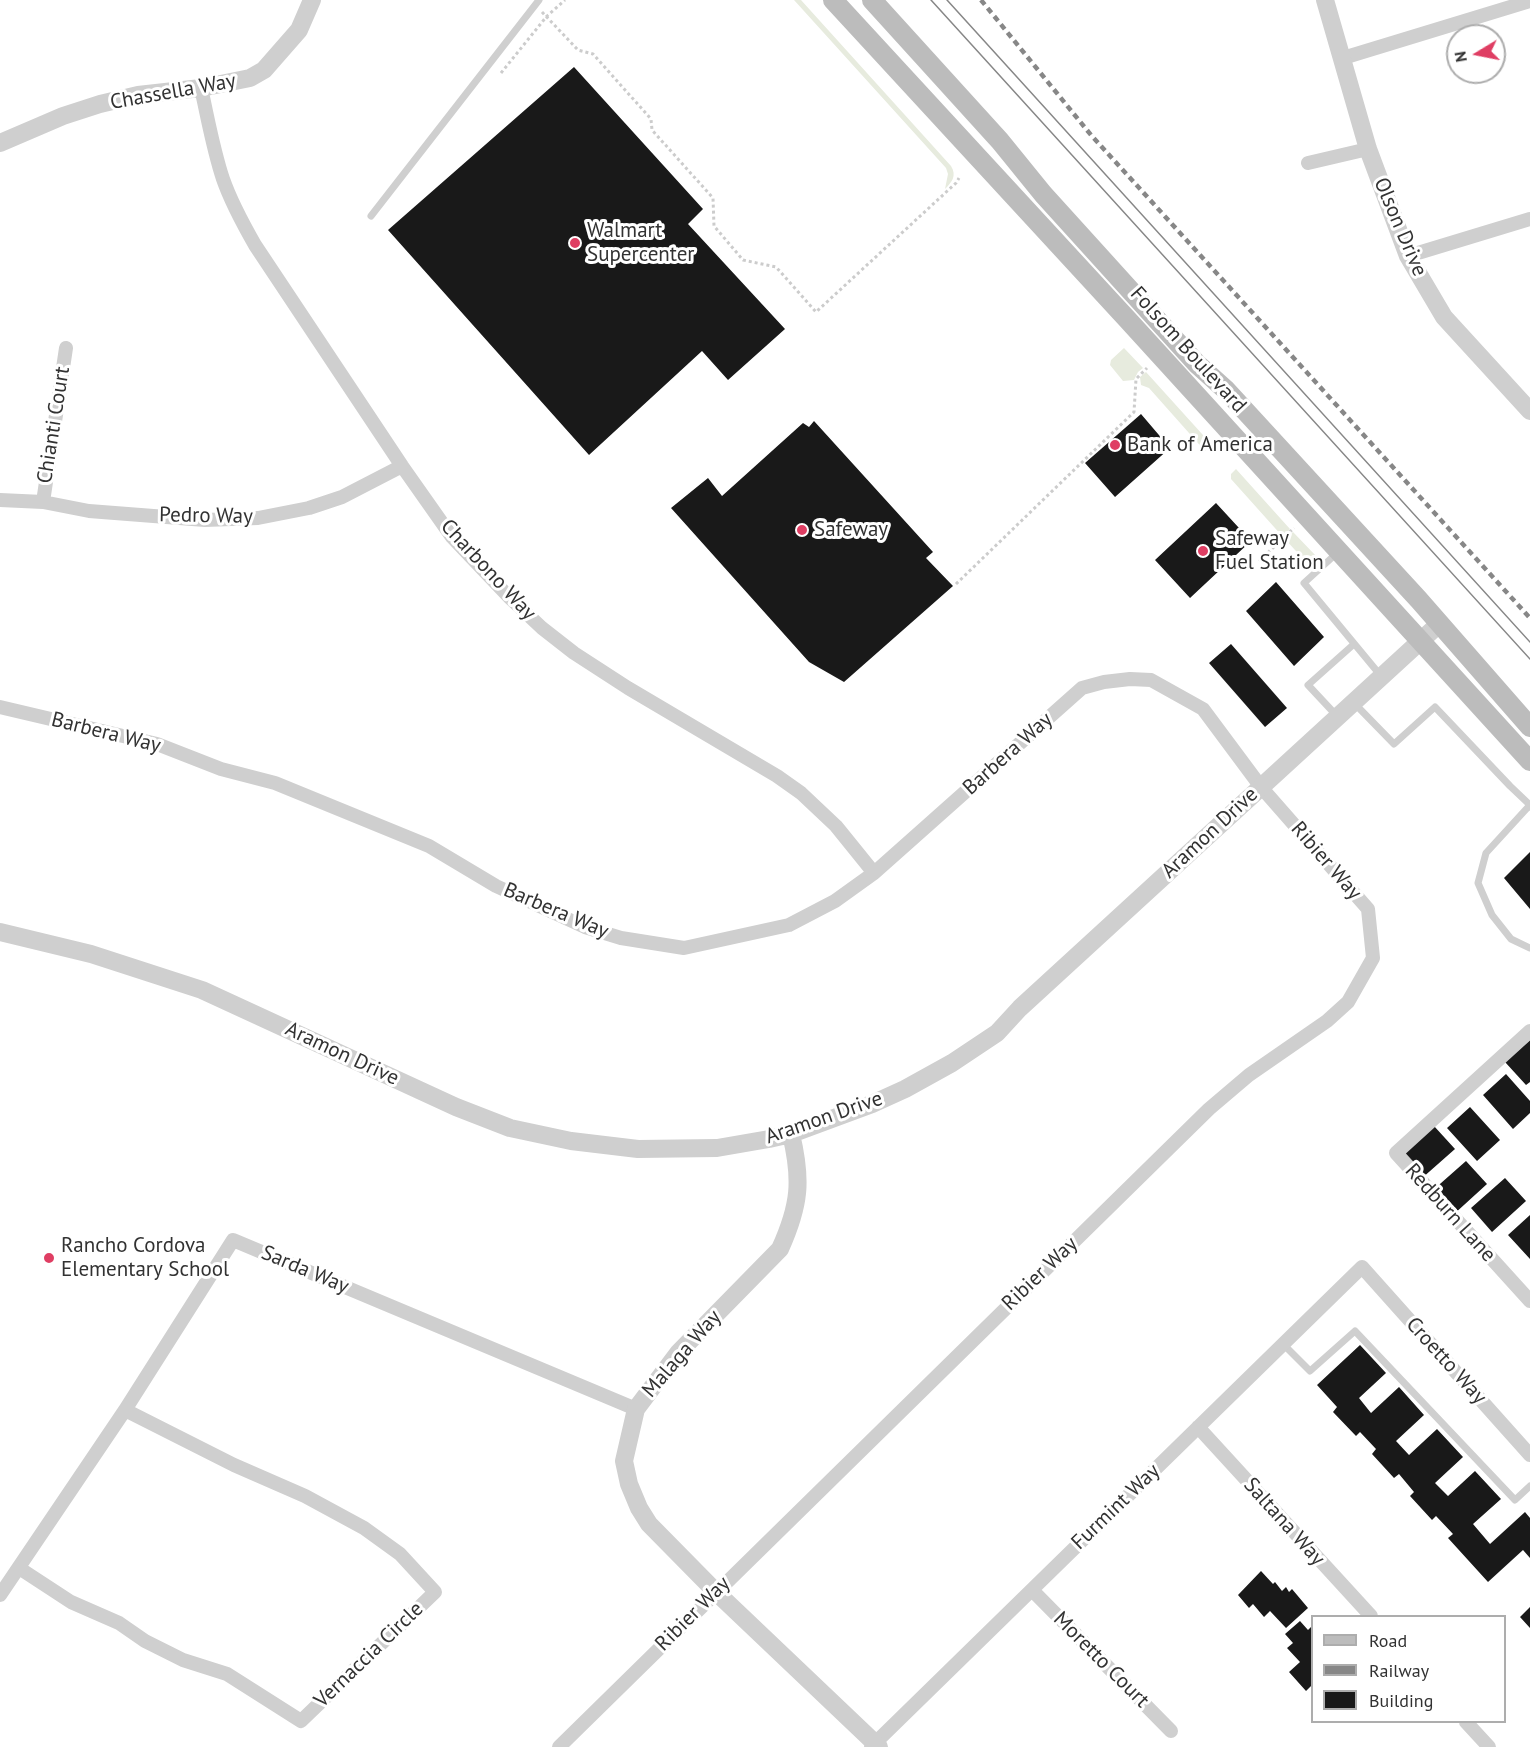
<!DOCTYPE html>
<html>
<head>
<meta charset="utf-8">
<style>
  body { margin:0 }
  #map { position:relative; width:1530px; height:1747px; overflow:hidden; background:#fff; font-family:"PT Sans",sans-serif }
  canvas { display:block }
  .legend { position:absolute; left:1311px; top:1615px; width:195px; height:108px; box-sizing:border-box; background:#fff; border:2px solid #adadad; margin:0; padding:8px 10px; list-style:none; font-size:18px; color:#323232 }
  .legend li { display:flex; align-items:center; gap:12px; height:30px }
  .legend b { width:30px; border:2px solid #adadad }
  .north { position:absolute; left:1446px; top:24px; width:60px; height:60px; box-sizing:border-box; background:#fff; border:2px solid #adadad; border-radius:50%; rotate:260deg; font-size:16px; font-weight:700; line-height:24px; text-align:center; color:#323232 }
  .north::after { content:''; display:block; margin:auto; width:21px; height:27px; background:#df3e63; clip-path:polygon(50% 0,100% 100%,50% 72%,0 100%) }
</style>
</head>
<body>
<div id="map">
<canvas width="1530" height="1747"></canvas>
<ul class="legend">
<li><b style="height:8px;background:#bcbcbc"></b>Road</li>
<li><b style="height:8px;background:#878787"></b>Railway</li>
<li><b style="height:16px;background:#191919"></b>Building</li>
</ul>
<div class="north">N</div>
</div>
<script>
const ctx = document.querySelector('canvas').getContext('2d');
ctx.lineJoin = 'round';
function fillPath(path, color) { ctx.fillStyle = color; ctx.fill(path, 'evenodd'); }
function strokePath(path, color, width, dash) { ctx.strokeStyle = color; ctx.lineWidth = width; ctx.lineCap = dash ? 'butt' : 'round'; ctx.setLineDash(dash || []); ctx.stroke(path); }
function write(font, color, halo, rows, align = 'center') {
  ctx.font = font + ' "PT Sans",sans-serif'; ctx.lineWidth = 6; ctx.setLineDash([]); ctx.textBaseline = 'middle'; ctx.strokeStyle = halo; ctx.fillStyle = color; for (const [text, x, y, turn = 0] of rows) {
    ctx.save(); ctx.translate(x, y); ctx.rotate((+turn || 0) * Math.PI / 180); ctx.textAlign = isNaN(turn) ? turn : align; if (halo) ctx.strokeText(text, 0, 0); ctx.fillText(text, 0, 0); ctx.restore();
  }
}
fillPath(new Path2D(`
  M794 0H801L951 166C957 176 952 182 945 189L948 174 946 168Z
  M1124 348 1143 368 1138 372 1134 380 1123 381 1110 365 1111 360Z
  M1146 372 1212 445 1205 451 1149 388 1141 385 1140 377Z
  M1236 469 1290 529 1283 537 1231 479V474Z
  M1293 532 1317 557 1310 562 1305 561 1285 539Z`), '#e7ebde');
fillPath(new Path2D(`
  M574 67 703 209 688 224 785 329 728 380 702 351 589 455 388 230Z
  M1141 414 1170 448 1115 497 1085 463Z
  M814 421 933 552 926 558 953 586 844 682 809 662 671 508 708 478 722 496 803 423 809 427Z
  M1216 503 1251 541 1190 598 1155 560Z
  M1276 582 1324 637 1294 666 1246 611Z
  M1231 644 1287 708 1265 727 1209 663Z
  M1530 852V909L1504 878Z
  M1530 1040V1082L1526 1085 1505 1062Z
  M1506 1074 1530 1101V1113L1513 1129 1483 1095Z
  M1470 1107 1500 1140 1477 1161 1447 1128Z
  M1434 1126 1455 1149 1421 1179 1401 1156Z
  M1466 1161 1487 1184 1453 1215 1432 1191Z
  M1505 1178 1526 1201 1492 1232 1471 1208Z
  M1530 1215V1259L1508 1235Z
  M1360 1345 1386 1373 1359 1398 1371 1413 1399 1387 1424 1415 1396 1441 1409 1455 1437 1429 1463 1457 1435 1483 1448 1496 1475 1471 1501 1499 1473 1524 1490 1544 1525 1512 1530 1518V1558L1523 1550 1488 1582 1448 1538 1453 1534 1436 1516 1432 1520 1410 1496 1414 1492 1399 1474 1394 1478 1372 1454 1376 1449 1360 1432 1356 1436 1333 1412 1337 1407 1317 1385Z
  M1261 1571 1273 1584 1275 1582 1282 1591 1286 1587 1289 1592 1292 1589 1308 1608 1286 1628 1270 1611 1264 1617 1253 1604 1249 1608 1238 1595Z
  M1530 1607V1628L1520 1617Z
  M1300 1621 1308 1630 1312 1626V1685L1306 1691 1289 1672 1300 1662 1287 1648 1293 1643 1285 1634Z`), '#191919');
strokePath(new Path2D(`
  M542 12 578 50 593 54 651 119 652 130 713 198 714 226 743 260 776 267 816 312 956 183 959 178
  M501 73 547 16 565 0
  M1259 561 1294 528
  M956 584 1134 412 1136 379 1147 368`), '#ccc', 3, [3, 3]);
strokePath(new Path2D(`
  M371 216 539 0
  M1337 553 1304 583 1381 676
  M1355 704 1394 744 1435 707 1510 786 1530 805
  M1336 715 1308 685 1354 644
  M1530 807 1529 806 1486 853 1478 883 1492 915 1511 939 1530 948
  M1283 1344 1310 1371 1355 1331 1515 1500 1530 1486`), '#cfcfcf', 7);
strokePath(new Path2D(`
  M1343 58 1530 1
  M201 88C208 119 213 149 223 179 231 202 243 224 255 245L402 466 452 537 510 598 542 628 574 653 628 688 777 776 801 793 836 826 874 873
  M1308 163 1368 149
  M1408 256 1530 219
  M0 500 43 502 89 511 205 520 258 518 309 508 342 497 402 466
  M43 502 66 348
  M0 707 157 744 221 769 275 783 429 846 496 886 585 927 621 938 684 948 789 925 835 901 874 873 1082 688 1104 682 1130 679 1151 680 1203 709 1261 787 1368 909 1373 958 1348 1002 1327 1021 1249 1075 1209 1109 559 1747
  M1530 1031 1396 1153 1530 1301
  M1198 1427 1371 1616
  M19 1568 71 1602 119 1623 145 1641 183 1660 227 1674 301 1721 435 1592 400 1554 364 1528 305 1496 234 1465 125 1410
  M1032 1590 1171 1731
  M0 1595 125 1410 233 1240 636 1409
  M1466 1722 1489 1747
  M871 1747 1362 1267 1530 1455`), '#cfcfcf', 14);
strokePath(new Path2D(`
  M1325 0 1368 149 1408 256 1444 317 1530 411
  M0 143 63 116 100 104 138 95 201 88 250 78 264 70 299 30 312 0
  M0 932 91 954 202 990 456 1107 510 1128 571 1141 638 1149 717 1148 769 1139 791 1134 872 1104 905 1089 952 1063 997 1033 1020 1008 1439 624
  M791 1134C802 1180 800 1205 780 1249L679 1352 636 1409 624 1461 629 1484 639 1508 649 1524 716 1592 879 1747`), '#cfcfcf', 18);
strokePath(new Path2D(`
  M833 0 1127 319 1530 761
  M872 0 1000 141 1043 194 1197 364 1226 390 1419 600 1530 727`), '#bcbcbc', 20);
strokePath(new Path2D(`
  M931 0 1530 659
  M947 0 1530 642`), '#878787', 1.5);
strokePath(new Path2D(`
  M981 0 1091 135 1530 618`), '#878787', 4.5, [6, 4.5]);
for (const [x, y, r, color] of [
  [575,243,6,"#df3e63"],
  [1115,445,6,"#df3e63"],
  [802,530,6,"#df3e63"],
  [1203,551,6,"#df3e63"],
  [49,1258,6,"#df3e63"]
]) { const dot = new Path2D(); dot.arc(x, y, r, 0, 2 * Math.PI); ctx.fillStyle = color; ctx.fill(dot); strokePath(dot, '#fff', 2); }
write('21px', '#323232', '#fff', [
  ["Chassella Way",173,92,-10],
  ["Olson Drive",1400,227,67],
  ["Folsom Boulevard",1188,350,48],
  ["Chianti Court",54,425,-81],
  ["Pedro Way",206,516,1],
  ["Charbono Way",488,570,47],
  ["Barbera Way",106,733,14],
  ["Barbera Way",1008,754,-42],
  ["Aramon Drive",1210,833,-43],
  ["Ribier Way",1326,861,49],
  ["Barbera Way",556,911,23],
  ["Aramon Drive",342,1054,25],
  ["Aramon Drive",824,1118,-19],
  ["Redburn Lane",1450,1213,48],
  ["Sarda Way",305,1270,23],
  ["Ribier Way",1040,1274,-44],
  ["Malaga Way",682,1354,-49],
  ["Croetto Way",1446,1361,48],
  ["Furmint Way",1116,1507,-44],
  ["Saltana Way",1284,1522,48],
  ["Ribier Way",693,1614,-45],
  ["Vernaccia Circle",369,1655,-44],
  ["Moretto Court",1101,1660,45]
]);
write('21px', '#323232', '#fff', [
  ["Walmart",587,231],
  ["Supercenter",587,255],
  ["Bank of America",1127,445],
  ["Safeway",814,530],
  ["Safeway",1215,539],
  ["Fuel Station",1215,563],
  ["Rancho Cordova",61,1246],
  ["Elementary School",61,1270]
], 'left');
</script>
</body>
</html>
